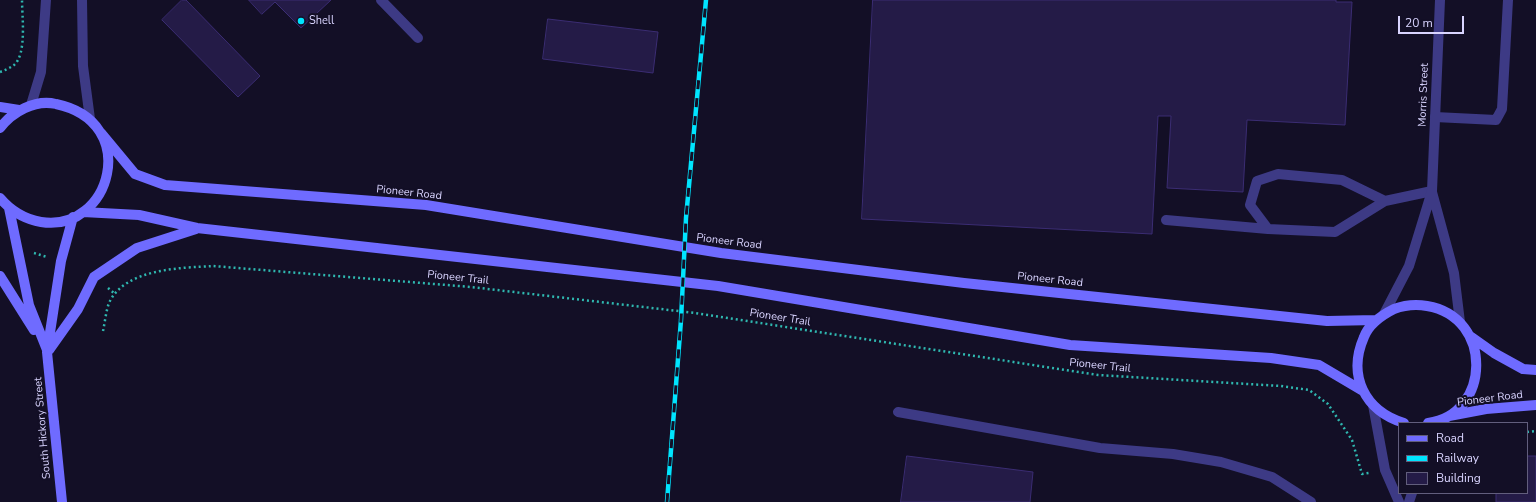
<!DOCTYPE html>
<html>
<head>
<meta charset="utf-8">
<style>
  body { margin:0 }
  #map { position:relative; width:1536px; height:502px; overflow:hidden; background:#130f26; font-family:"Nunito Sans",sans-serif }
  canvas { display:block }
  .legend { position:absolute; left:1398px; top:422px; width:130px; height:72px; box-sizing:border-box; background:#130f26; border:1px solid #625e7d; margin:0; padding:5px 7px; list-style:none; font-size:12px; color:#d9d4ff }
  .legend li { display:flex; align-items:center; gap:8px; height:20px }
  .legend b { width:20px; border:1px solid #625e7d }
  .scale { position:absolute; left:1398px; top:16px; width:66px; height:18px; box-sizing:border-box; border:2px solid #d9d4ff; border-top:0; padding-left:5px; font-size:12px; line-height:14px; white-space:nowrap; color:#d9d4ff; -webkit-text-stroke:3px #130f26; paint-order:stroke }
</style>
</head>
<body>
<div id="map">
<canvas width="1536" height="502"></canvas>
<ul class="legend">
<li><b style="height:5px;background:#6f6bff"></b>Road</li>
<li><b style="height:5px;background:#00e5ff"></b>Railway</li>
<li><b style="height:11px;background:#241b47"></b>Building</li>
</ul>
<div class="scale">20 m</div>
</div>
<script>
const ctx = document.querySelector('canvas').getContext('2d');
ctx.lineJoin = 'round';
function fillPath(path, color) { ctx.fillStyle = color; ctx.fill(path, 'evenodd'); }
function strokePath(path, color, width, dash) { ctx.strokeStyle = color; ctx.lineWidth = width; ctx.lineCap = dash ? 'butt' : 'round'; ctx.setLineDash(dash || []); ctx.stroke(path); }
function write(font, color, halo, rows, align = 'center') {
  ctx.font = font + ' "Nunito Sans",sans-serif'; ctx.lineWidth = 4; ctx.setLineDash([]); ctx.textBaseline = 'middle'; ctx.strokeStyle = halo; ctx.fillStyle = color; for (const [text, x, y, turn = 0] of rows) {
    ctx.save(); ctx.translate(x, y); ctx.rotate((+turn || 0) * Math.PI / 180); ctx.textAlign = isNaN(turn) ? turn : align; if (halo) ctx.strokeText(text, 0, 0); ctx.fillText(text, 0, 0); ctx.restore();
  }
}
const building = new Path2D(`
  M182 0H186L260 76 238 97 162 20Z
  M249 0H331L301 28 275 2 262 14Z
  M873 0H1336V2H1352L1345 125 1247 120 1243 192 1167 188 1171 116H1158L1152 234 862 219Z
  M548 19 658 32 653 73 543 59Z
  M907 456 1033 472 1030 502H901Z
  M1527 456H1536V502H1496V493H1527Z`);
fillPath(building, '#241b47');
strokePath(building, '#3b2d73', 1);
strokePath(new Path2D(`
  M0 72C5 70 10 68 14 65 27 54 22 16 22 0
  M34 253 47 257
  M108 288 115 294
  M103 331C105 322 106 311 109 303 125 268 181 268 213 266L471 287 695 313 1098 375 1281 386 1309 390 1328 404 1352 440 1362 474 1369 473
  M1527 432 1536 431`), '#2fb8b0', 2.5, [2, 3]);
strokePath(new Path2D(`
  M381 0 418 38
  M1435 117 1496 120 1502 109 1508 0
  M1166 220 1268 229 1335 232 1385 201
  M1268 229 1250 205 1257 181 1278 174 1342 180 1385 201 1432 191
  M898 412 1100 448 1173 454 1221 462 1272 477 1311 502`), '#3d3a85', 10);
strokePath(new Path2D(`
  M1432 192 1454 273 1460 322
  M1384 314 1409 266 1432 191 1440 0
  M1373 405 1385 470 1399 502
  M1409 502 1412 493`), '#3d3a85', 10);
strokePath(new Path2D(`
  M82 0 83 66 90 119
  M31 105 41 72 46 0`), '#3d3a85', 10);
strokePath(new Path2D(`
  M0 107 19 110
  M0 128C12 112 35 99 56 104 142 122 111 233 41 222 24 219 11 211 0 198
  M101 133 135 174 165 185 426 205 721 253 964 283 1327 321 1376 320
  M9 208 29 305 47 350
  M83 212 139 215 197 228 718 286 1070 345 1271 358 1319 365 1363 391
  M0 276 34 330
  M1470 336 1494 353 1523 369 1536 370
  M49 350 78 309 94 277 137 248 196 229
  M1449 416 1486 409 1536 405
  M1404 423C1365 411 1347 376 1364 337 1369 324 1382 315 1394 309 1405 305 1415 304 1427 306 1494 317 1491 415 1428 423
  M62 502 47 352 61 261 73 217`), '#6f6bff', 10);
const rail = new Path2D(`
  M667 502 681 320 686 218 706 0`);
strokePath(rail, '#00e5ff', 4.5);
strokePath(rail, '#130f26', 3, [9]);
for (const [x, y, r, color] of [
  [301,21,4,"#00e5ff"]
]) { const dot = new Path2D(); dot.arc(x, y, r, 0, 2 * Math.PI); ctx.fillStyle = color; ctx.fill(dot); strokePath(dot, '#130f26', 1.5); }
write('11px', '#d9d4ff', '#130f26', [
  ["Shell",309,21]
], 'left');
write('11px', '#d9d4ff', '#130f26', [
  ["Morris Street",1424,95,-88],
  ["Pioneer Road",409,193,6],
  ["Pioneer Road",729,242,7],
  ["Pioneer Trail",458,278,6],
  ["Pioneer Road",1050,280,6],
  ["Pioneer Trail",780,318,9],
  ["Pioneer Trail",1100,366,6],
  ["Pioneer Road",1490,399,-7],
  ["South Hickory Street",43,428,-95]
]);
</script>
</body>
</html>
